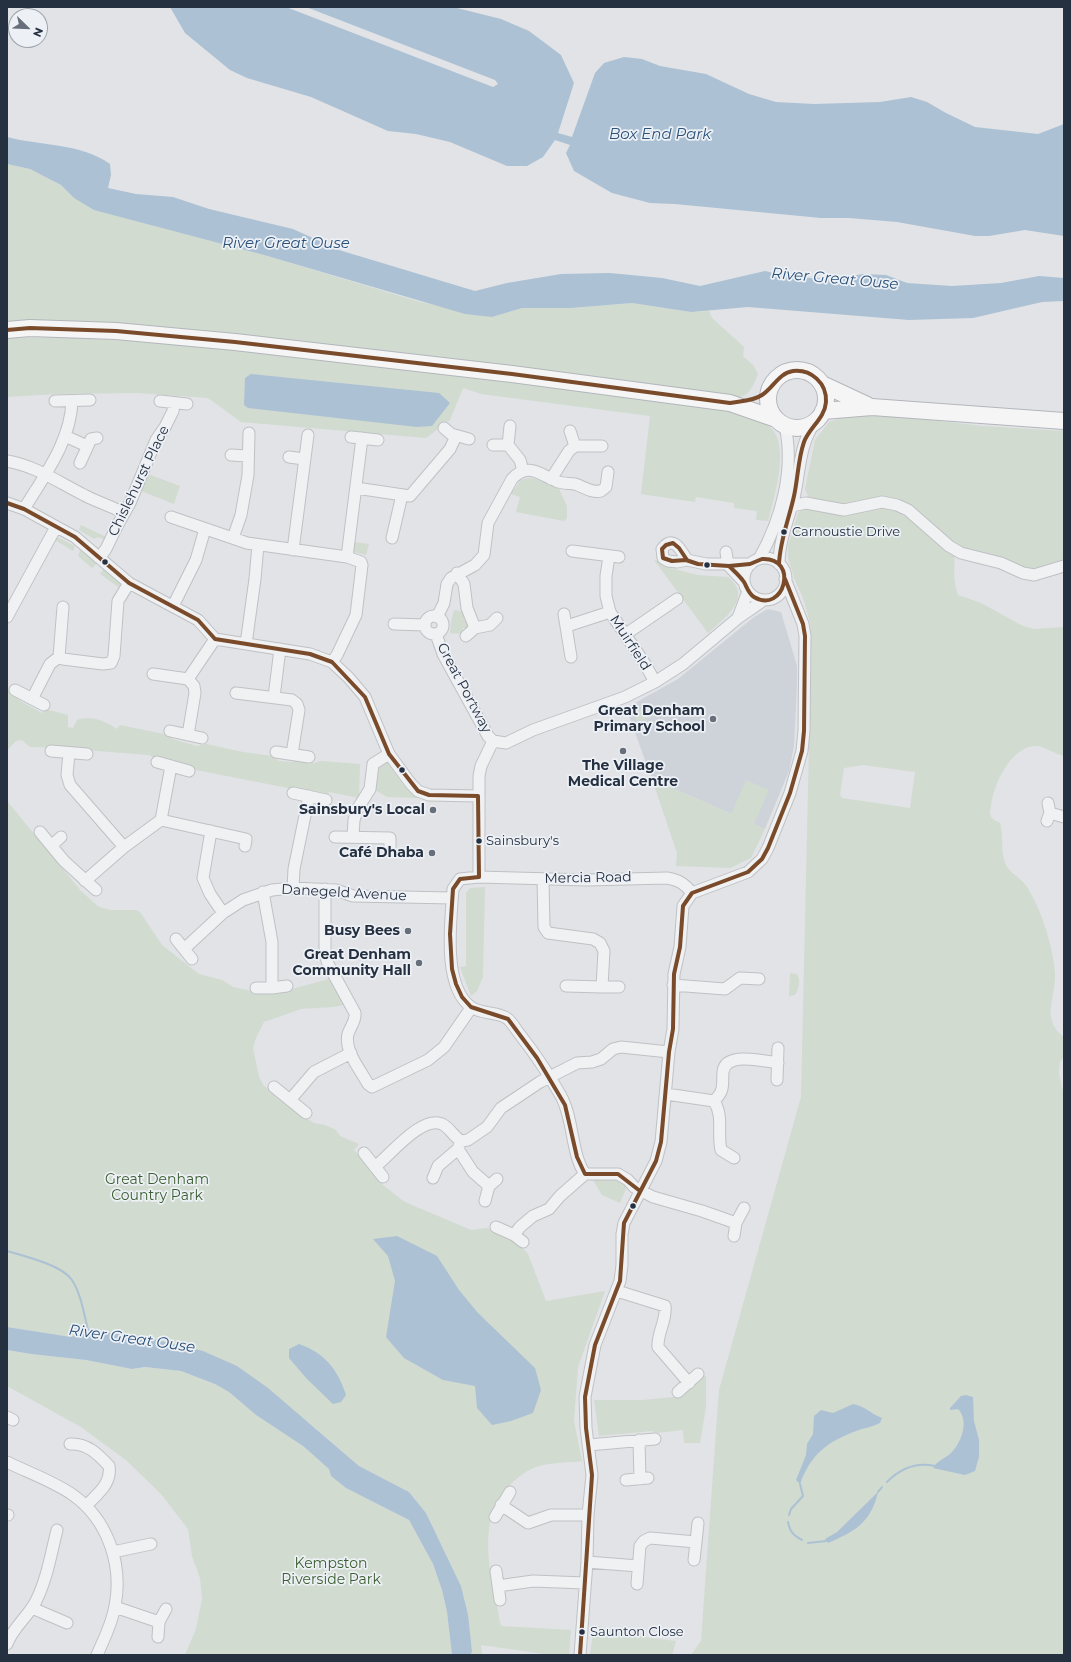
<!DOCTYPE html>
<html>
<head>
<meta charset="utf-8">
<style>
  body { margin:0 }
  #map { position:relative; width:1071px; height:1662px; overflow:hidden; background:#e1e3e6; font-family:Montserrat,sans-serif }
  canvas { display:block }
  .frame { position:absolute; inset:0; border:8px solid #253041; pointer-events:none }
  .north { position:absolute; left:8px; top:8px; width:40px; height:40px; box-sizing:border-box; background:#edf1f6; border:1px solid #9da4ae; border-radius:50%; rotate:113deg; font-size:11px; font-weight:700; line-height:16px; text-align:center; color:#253041 }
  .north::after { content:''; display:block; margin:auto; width:14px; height:18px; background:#676f7b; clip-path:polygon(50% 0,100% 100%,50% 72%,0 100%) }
</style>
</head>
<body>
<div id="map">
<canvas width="1071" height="1662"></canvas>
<div class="frame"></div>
<div class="north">N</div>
</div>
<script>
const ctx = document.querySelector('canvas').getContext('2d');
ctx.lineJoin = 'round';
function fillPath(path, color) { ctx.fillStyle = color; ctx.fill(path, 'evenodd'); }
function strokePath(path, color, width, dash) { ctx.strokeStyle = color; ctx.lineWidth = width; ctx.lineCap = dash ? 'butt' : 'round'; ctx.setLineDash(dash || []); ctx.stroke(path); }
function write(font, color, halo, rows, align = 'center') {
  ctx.font = font + ' Montserrat,sans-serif'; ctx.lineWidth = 3.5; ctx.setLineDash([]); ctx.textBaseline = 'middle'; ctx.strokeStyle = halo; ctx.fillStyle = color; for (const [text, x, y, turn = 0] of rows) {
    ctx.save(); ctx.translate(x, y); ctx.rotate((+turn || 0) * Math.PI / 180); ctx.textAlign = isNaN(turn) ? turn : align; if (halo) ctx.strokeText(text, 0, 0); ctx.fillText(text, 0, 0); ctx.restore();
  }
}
fillPath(new Path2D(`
  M768 609 781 612 797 666V683L794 746 789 771 765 829 652 779 626 708 678 679 754 617Z`), '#ced3da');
fillPath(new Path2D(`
  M7 164 30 169 61 185 74 198 163 228 264 255 420 302 492 317 522 308H571L632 303 691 312 709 311 712 318 744 347 743 356 754 366 758 374C748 400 743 398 718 398L7 326Z
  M63 337 161 343 348 362 734 410C742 414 766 423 771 428 790 446 774 498 768 521L756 520 757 511 734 508V503L696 497 695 502 641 494 650 416 481 394 463 388 450 420 426 438 241 422 208 398 137 393 56 394 7 397V338Z
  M849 415 904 417 983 426 1064 431V569L1039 577 955 554C954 569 953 581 958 595L981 603 1021 625 1033 629 1064 627V756C1055 754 1044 746 1035 746 1010 747 993 786 991 806 990 810 989 815 992 818 994 820 998 822 1000 823 1004 836 1000 853 1006 865 1011 874 1021 878 1027 887 1041 909 1053 946 1055 973 1056 999 1040 1019 1064 1037V1056L1060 1062 1059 1073 1064 1097V1655H691L701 1641 719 1390 801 1097 811 659 810 623 803 598 794 578 788 557V546L798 513 806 506 809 498 805 489 815 440 829 422ZM863 765 915 772 910 808 842 798 840 795 844 768Z
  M148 474 180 486 174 504 141 491Z
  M528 478 536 479 559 489 567 506V518L564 521 516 512 520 497 511 494 521 480Z
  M81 525 106 537 105 540 98 537 94 539 79 530Z
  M57 537 75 546 73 551 55 540Z
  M75 541 98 562 92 568 78 556 80 551 78 546 74 543Z
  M354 542 369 544 366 555 354 552Z
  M654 560 659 561 667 567 697 575 728 577C754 597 724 619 708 633Z
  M104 568 120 582 121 589 100 574Z
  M454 610 464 612V620L468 621V628H463L462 634 450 633 451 622Z
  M7 689 13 692 20 701 42 713 45 709 68 715V727L73 728 77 720C90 715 106 721 117 729L120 725 169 735 172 739 197 746 206 744 243 752 272 756 279 761 293 762 296 759 309 764 321 761 360 764 359 798 329 792 328 796 324 793 296 788 293 789 191 769 188 765 164 757 159 760 149 755 85 750 82 748 30 747 22 740 16 741 7 750Z
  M654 705 657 715 637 722 633 712Z
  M386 761 404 786 419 798 387 797 375 790V769Z
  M652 779 731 814 746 780 769 790 754 824 765 829 751 858 730 868 676 866 677 853Z
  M7 801 81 891 99 907 111 910H136L140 912 162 945 199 974 222 980 233 987 257 992 277 993 329 979 344 1005 333 1007 301 1009 264 1022 256 1038 253 1048 259 1077 264 1086 304 1117 314 1123 325 1125 336 1130 340 1136 359 1144 354 1150 384 1186 405 1202 471 1230 486 1228 501 1232 516 1241 528 1254 546 1301 605 1291 578 1367 574 1421 582 1461C568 1463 550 1462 536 1467 525 1471 517 1478 509 1486 473 1524 493 1581 501 1626L571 1630 569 1655H551L481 1645 482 1655H470L472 1652 461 1586 426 1513 409 1492 359 1466 308 1422 88 1330 71 1337 7 1327Z
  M485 887 483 977 477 991 471 996 460 967 466 966V893L470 888Z
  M790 973 797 974C801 981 799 988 795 995L789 996Z
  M611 1177 628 1184 620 1203 602 1195 593 1180Z
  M7 1350 31 1354 86 1360 132 1369 145 1367 181 1371 215 1384 229 1392 256 1415 303 1446 329 1469 331 1476 346 1488 409 1520 433 1564 442 1590 447 1612 452 1655H185L196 1629 202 1599 200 1578 192 1556 188 1529 161 1494 127 1461 81 1427 7 1386Z
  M703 1375 706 1376V1407L700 1443H684L683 1430 656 1433 652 1431 599 1436 594 1400H643L674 1397Z
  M594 1625 650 1638 676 1641 672 1655H590Z`), '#d1dbd0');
fillPath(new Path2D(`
  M170 7H286L493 87 498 84 495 80 306 7H453L501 19 529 31 561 55 574 83 558 133 572 137 595 73 604 63 624 57 642 59 660 66 706 74 749 94 776 102 814 104 880 102 911 97 927 102 946 113 975 127 1038 134 1064 124V236L1025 230 989 236H975L897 222 849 218H821L675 204 650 203 612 193 574 171 566 153 570 145 555 140 543 157 527 166H507L450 142 416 134 388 131 311 97 247 78 230 70 185 33Z
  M7 137C41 146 81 143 110 164L111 175 108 188 136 194 173 197 209 209 293 229 339 250 475 291 507 283 561 274 610 273 662 278 700 286 765 271 790 277 834 279 863 274 886 275 907 283 952 286 1001 283 1039 276 1064 278V301L1042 302 973 318 909 320 748 307 691 312 632 303 571 308H522L492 317 465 314 264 255 94 210 74 198 61 185 30 169 7 164Z
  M251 374 439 393 450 403 432 426 417 427 248 408 244 405 245 378Z
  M397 1236 437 1256 459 1290 478 1313 535 1368 541 1390 533 1413 511 1421 492 1425 477 1408 475 1386 443 1380 404 1358 386 1337 395 1281 388 1256 373 1239Z
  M7 1327 71 1337 88 1330 148 1338 203 1351 237 1366 268 1388 359 1466 409 1492 426 1513 461 1586 468 1615 472 1652 470 1655H452L447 1612 442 1590 433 1564 409 1520 346 1488 331 1476 329 1469 303 1446 256 1415 229 1392 215 1384 181 1371 145 1367 132 1369 86 1360 31 1354 7 1350Z
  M299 1344C325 1353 338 1370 346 1395L341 1402 333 1404 307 1379 289 1358V1349Z
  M966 1395 973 1397 974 1421 979 1440V1457L975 1471 965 1475 933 1468C937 1461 944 1459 950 1454 961 1444 970 1421 958 1409L950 1410V1408L961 1396Z
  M853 1404C865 1406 871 1414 882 1418L880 1423C872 1427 864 1428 856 1431 827 1442 811 1454 800 1484L796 1480 806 1455 807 1444 813 1434 814 1416 821 1410 833 1413Z
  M878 1492C871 1523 854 1532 828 1543L825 1539 837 1532Z`), '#acc1d4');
strokePath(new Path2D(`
  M7 1251C24 1256 62 1265 72 1280 81 1294 84 1314 88 1330
  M887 1482C900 1469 916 1462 935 1466
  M878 1492 882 1487
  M789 1515 791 1509 803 1496 800 1484
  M788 1522C790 1532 793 1535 802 1540
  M808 1543 826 1541`), '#acc1d4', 2);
const minor = new Path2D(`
  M55 401 90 400
  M160 401 187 404
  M510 426 508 445 520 460 523 471
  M444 428 451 434 469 439
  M570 431 575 446
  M65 436 87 446
  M351 437 378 440
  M493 445H508
  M231 455 247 456
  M289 457 304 459
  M7 461C36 466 58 482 84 495 97 502 111 506 124 513
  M80 463 91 439 97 438
  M551 479 569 451 575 446H602
  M356 488 410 496 450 449 456 436
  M7 503 24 509 75 537 129 583 198 620 215 639 310 654 332 662 349 678 365 697 389 754 411 784 418 791 429 795 478 796
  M792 506 806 503 844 510 882 502 897 505 908 510 949 546 961 553 1001 563 1023 573 1034 575 1064 566
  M24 509C44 476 71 441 72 401
  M171 517 247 543 347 557 361 562 362 565 356 615 337 655 332 662
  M233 538 241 515 248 475 249 433
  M392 538 402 495
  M293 550 308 435
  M572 551 619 557
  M726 552 728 565 744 582
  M609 556 606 576V596L610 612 645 664 655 682
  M347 557 362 438
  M99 558 106 549 117 526 130 503 156 440 165 427 173 411 174 403
  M744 579a21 21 0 1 1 42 0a21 21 0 1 1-42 0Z
  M759 559C781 520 795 470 785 426
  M687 560C681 550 673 534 662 549L663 558 668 561 677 562 687 560 706 564H751
  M779 564C779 541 788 520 794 498 800 472 799 445 815 422
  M457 573 464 584 467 608 475 628
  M173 606 196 560 205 529
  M564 614 571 657
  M425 625a9 9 0 1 1 18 0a9 9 0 1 1-18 0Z
  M7 617 56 527
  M437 617 444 603 447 584 451 578 475 565 484 555 488 523 512 479C528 462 539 474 556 481 562 484 569 483 575 484 584 487 591 493 601 491L606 487 608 472
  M738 618 748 591
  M394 624 425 625
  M567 626 610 612
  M436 634 443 654 488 736 493 741 506 743 533 730 625 697 655 682 683 664 738 618 764 600
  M626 634 677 599
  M466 636 475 628 490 625 497 618
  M246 644 255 579 258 545
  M59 657 63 607
  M153 674 188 679
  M15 690 44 705
  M236 693 292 700 297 704 299 710 292 754
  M274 697 280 649
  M32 699 50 664 59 657 63 659 103 664 111 663 114 656 118 601 129 583
  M170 731 202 738
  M188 735 195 693 194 686 188 679 215 639
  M51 751 87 754
  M276 752 309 757
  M69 753 67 775 70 785 124 847
  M157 762 189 771
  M293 793 326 800
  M1050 813 1064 817
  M161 820 171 766
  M1047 821 1050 813 1048 803
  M211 831 203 878 210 894 223 913
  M40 832 64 861 96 890
  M335 837 390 838V851
  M353 837 354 820 358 808 370 789 373 764 389 754
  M52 845 61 837
  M479 877V776L481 766 493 741
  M543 879 544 927 548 933 593 939 600 943 604 951 602 987 566 986
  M85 881 124 847 161 820 246 839 245 846
  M293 888 294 869 309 796
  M325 889V954L328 964 355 1013C356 1021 350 1027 348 1034 344 1051 360 1069 368 1084L372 1087 428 1060 444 1047 471 1008
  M263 892 272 942V988
  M692 893C685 884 679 880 667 878L587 880 479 877 460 879 453 889C451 920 442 986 471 1007 482 1015 498 1011 508 1019 513 1024 517 1031 521 1036 536 1055 549 1075 561 1096 574 1120 571 1154 585 1174H618L628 1180 634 1187 653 1197 702 1211 736 1223
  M176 939 192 959
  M184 949 223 913 243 900 272 890 293 888 336 890 353 896 452 898
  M673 985 725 989 740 978 759 979
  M602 987H619
  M256 988H272L287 986
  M777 1080 778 1048
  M274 1087 306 1113
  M666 1094 714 1101C724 1117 717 1133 721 1150L734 1158
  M290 1100 314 1072 351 1053
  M714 1101C725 1090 722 1086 723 1072 725 1051 764 1061 778 1063
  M458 1149 473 1172 489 1186
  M364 1153 383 1177
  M376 1166C390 1155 422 1115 442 1124 450 1128 453 1136 461 1141L468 1140 487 1127 501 1108 540 1082 577 1063 592 1062 601 1059 613 1049 621 1047 669 1052
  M433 1178 438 1166 458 1149 460 1143
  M485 1201 489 1186 497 1179
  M496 1227 514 1235 523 1242
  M514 1235 520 1227 533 1216 549 1209 560 1196 585 1174
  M734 1236 736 1223 744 1208
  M617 1291 665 1306C667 1320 657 1333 658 1347L689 1383
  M678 1392 698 1374
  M7 1417 13 1420
  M639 1440 640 1479
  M70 1444C87 1443 98 1454 109 1466 112 1484 97 1494 86 1506
  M589 1445 655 1439
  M7 1462C29 1473 53 1481 73 1495 108 1520 123 1565 115 1606 112 1624 104 1639 97 1655
  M626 1480 648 1478
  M501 1505 528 1523 551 1515H588
  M7 1515H8
  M495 1517 510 1492
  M696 1542 698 1523
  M113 1552 151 1544
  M587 1562 638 1566
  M496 1571 500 1600
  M637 1584 640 1546 644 1541 650 1538 696 1542 694 1560
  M498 1586 533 1581 585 1583
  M115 1607 159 1622
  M32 1608 67 1623
  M158 1637 159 1622 166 1609
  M7 1644C13 1627 28 1617 36 1601 47 1579 51 1554 57 1530
  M580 1655 587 1562 588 1515 592 1475 586 1428 585 1397 595 1345 620 1281 622 1265V1234L624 1223 656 1161 661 1142 669 1052 673 1029 674 974 680 947 683 906 692 893 748 872 762 859 768 848 790 793 802 751 804 731 805 636 803 624 785 579`);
const highway = new Path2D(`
  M7 330 30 328 116 331 235 342 512 374 730 403 776 419
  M768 399a29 29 0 1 1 58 0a29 29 0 1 1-58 0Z
  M822 384 867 405
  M823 411 872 407 1064 421`);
strokePath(minor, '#bfc1c4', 13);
strokePath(highway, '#b3b6bb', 18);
strokePath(minor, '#f0f1f3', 11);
strokePath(highway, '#f5f5f6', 16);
strokePath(new Path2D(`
  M7 330 30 328 116 331 235 342 512 374 730 403C741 401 753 401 762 395 773 388 779 373 793 371 811 369 827 383 826 402 825 418 809 428 804 442 798 459 798 478 794 496 789 519 780 540 779 564
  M7 503 24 509 75 537 129 583 198 620 215 639 310 654 332 662 365 697 389 754 418 791 429 795 478 796 479 877 460 879 453 889 450 934 452 969 456 984 462 997 471 1007 508 1019 537 1058 565 1105 577 1157 585 1174H618L640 1191
  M762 559C800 557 784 615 754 597 748 593 747 587 744 582 740 576 734 571 729 566L750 564Z
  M687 560 679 548 673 543 666 545 662 549 663 558 672 561 686 560 698 564 729 566
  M580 1655 592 1475 586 1428 585 1397 595 1345 620 1281 624 1223 656 1161 661 1142 669 1052 673 1029 674 974 680 947 683 906 692 893 748 872 762 859 768 848 790 793 802 751 804 731 805 636 803 624 785 579`), '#7a4b2a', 4);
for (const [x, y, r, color] of [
  [784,532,3.5,"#253041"],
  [105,562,3.5,"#253041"],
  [707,565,3.5,"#253041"],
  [713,719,4,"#676f7b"],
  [623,751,4,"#676f7b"],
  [402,770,3.5,"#253041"],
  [433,810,4,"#676f7b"],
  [479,841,3.5,"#253041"],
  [432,853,4,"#676f7b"],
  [408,931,4,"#676f7b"],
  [419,963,4,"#676f7b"],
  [633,1206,3.5,"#253041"],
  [582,1632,3.5,"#253041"]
]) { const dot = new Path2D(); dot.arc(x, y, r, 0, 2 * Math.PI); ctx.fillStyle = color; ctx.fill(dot); strokePath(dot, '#edf1f6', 1.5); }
write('13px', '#253041', '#edf1f6', [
  ["Carnoustie Drive",792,532],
  ["Sainsbury's",486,841],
  ["Saunton Close",590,1632]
], 'left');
write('14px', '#253041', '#edf1f6', [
  ["Chislehurst Place",139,481,-64],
  ["Muirfield",630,643,57],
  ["Great Portway",464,688,62],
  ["Mercia Road",588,878,-1],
  ["Danegeld Avenue",344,893,3]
]);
write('bold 14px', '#253041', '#edf1f6', [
  ["Great Denham",705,711],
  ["Primary School",705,727],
  ["The Village",623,766,"center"],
  ["Medical Centre",623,782,"center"],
  ["Sainsbury's Local",425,810],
  ["Café Dhaba",424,853],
  ["Busy Bees",400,931],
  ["Great Denham",411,955],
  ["Community Hall",411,971]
], 'right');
write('14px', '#3b5e31', '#edf1f6', [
  ["Great Denham",157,1180],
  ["Country Park",157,1196],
  ["Kempston",331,1564],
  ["Riverside Park",331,1580]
]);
write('italic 15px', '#2b5179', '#edf1f6', [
  ["Box End Park",660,135],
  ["River Great Ouse",286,244],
  ["River Great Ouse",835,279,5],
  ["River Great Ouse",132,1339,8]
]);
</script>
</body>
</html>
